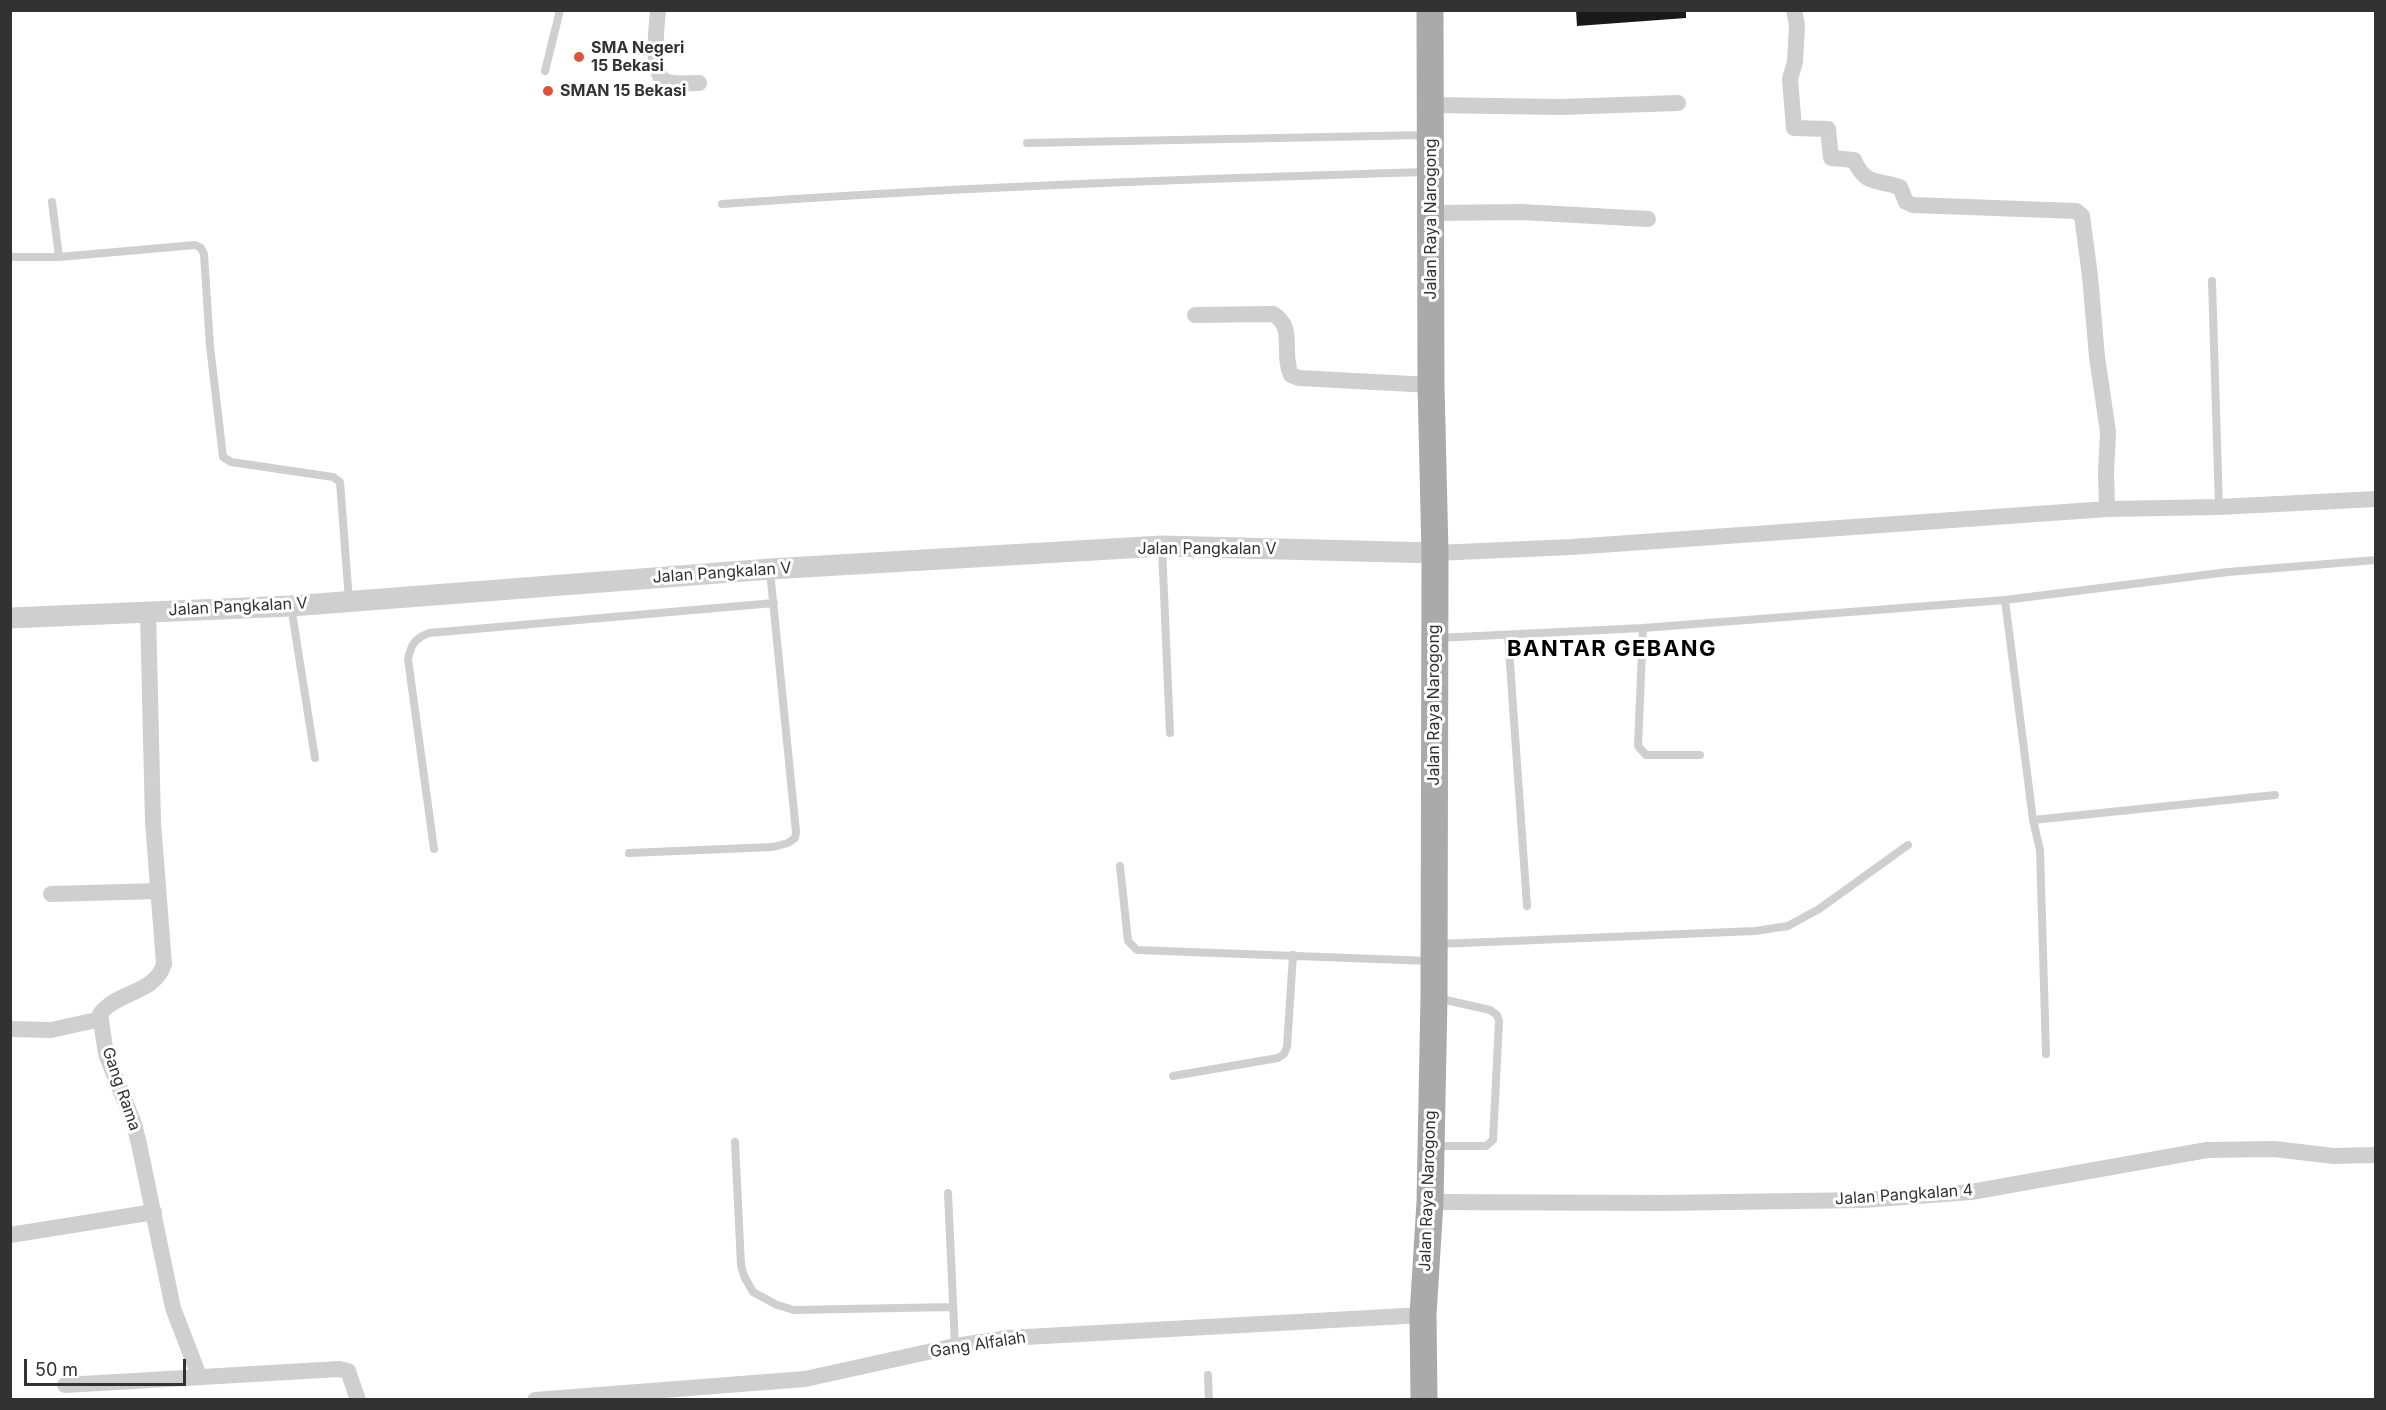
<!DOCTYPE html>
<html>
<head>
<meta charset="utf-8">
<style>
  body { margin:0 }
  #map { position:relative; width:2386px; height:1410px; overflow:hidden; background:#fff; font-family:Inter,sans-serif }
  canvas { display:block }
  .frame { position:absolute; inset:0; border:12px solid #323232; pointer-events:none }
  .scale { position:absolute; left:24px; top:1359px; width:162px; height:27px; box-sizing:border-box; border:3px solid #323232; border-top:0; padding-left:8px; font-size:18px; line-height:21px; white-space:nowrap; color:#323232; -webkit-text-stroke:4px #fff; paint-order:stroke }
</style>
</head>
<body>
<div id="map">
<canvas width="2386" height="1410"></canvas>
<div class="frame"></div>
<div class="scale">50 m</div>
</div>
<script>
const ctx = document.querySelector('canvas').getContext('2d');
ctx.lineJoin = 'round';
function fillPath(path, color) { ctx.fillStyle = color; ctx.fill(path, 'evenodd'); }
function strokePath(path, color, width, dash) { ctx.strokeStyle = color; ctx.lineWidth = width; ctx.lineCap = dash ? 'butt' : 'round'; ctx.setLineDash(dash || []); ctx.stroke(path); }
function write(font, color, halo, rows, align = 'center') {
  ctx.font = font + ' Inter,sans-serif'; ctx.lineWidth = 6; ctx.setLineDash([]); ctx.textBaseline = 'middle'; ctx.strokeStyle = halo; ctx.fillStyle = color; for (const [text, x, y, turn = 0] of rows) {
    ctx.save(); ctx.translate(x, y); ctx.rotate((+turn || 0) * Math.PI / 180); ctx.textAlign = isNaN(turn) ? turn : align; if (halo) ctx.strokeText(text, 0, 0); ctx.fillText(text, 0, 0); ctx.restore();
  }
}
fillPath(new Path2D(`
  M1576 10H1686V18L1577 26Z`), '#191919');
strokePath(new Path2D(`
  M545 71 560 10
  M1027 143 1427 135
  M52 202 59 257
  M722 204C957 187 1191 179 1426 172
  M10 257H59L195 245 201 248 204 254 210 346 223 457 231 462 333 477 340 482 349 601
  M2212 281 2219 507
  M1162 547 1170 733
  M2005 600 2033 820 2040 850 2046 1054
  M291 606 315 758
  M1643 628 1638 746 1646 755H1700
  M1508 635 1527 906
  M1437 638 1643 628 2005 600 2228 572 2376 560
  M2033 820 2275 795
  M434 849 408 659C411 645 415 638 429 633L774 603
  M629 853 773 847 788 843 795 838 796 832 770 571
  M1120 866 1128 941 1137 950 1429 961
  M1439 944 1755 931 1788 926 1819 909 1908 845
  M1173 1076 1278 1058 1284 1054 1287 1047 1293 955
  M735 1142 741 1265 744 1276 753 1292 777 1305 794 1310 952 1307
  M1434 1146H1486L1493 1140 1499 1021 1497 1015 1490 1010 1437 998
  M948 1193 955 1346
  M1208 1375 1209 1400`), '#cfcfcf', 8);
strokePath(new Path2D(`
  M658 10C657 26 650 73 665 81 674 85 689 83 699 83
  M1794 10 1797 25 1795 62 1790 79 1794 128 1828 129 1831 158 1854 160C1866 186 1876 179 1900 187L1906 202 1913 205 2076 211 2082 216 2090 276 2097 357 2108 432 2106 472 2107 509
  M1432 105 1561 107 1678 103
  M1431 213 1522 212 1648 219
  M1195 315 1273 314C1296 327 1281 353 1291 375L1299 378 1431 385
  M1435 553 1572 547 2107 509 2219 507 2376 499
  M148 611 153 822 164 964C155 994 117 991 100 1014L106 1054 134 1124 139 1144 173 1308 199 1376
  M51 894 158 891
  M10 1029 51 1030 101 1019
  M1430 1202 1661 1203 1864 1200 1971 1192 2207 1150 2274 1149 2334 1156 2376 1155
  M10 1235 154 1212
  M65 1385 339 1369 348 1371 358 1400
  M535 1400 805 1379 955 1346 1008 1338 1423 1315`), '#cfcfcf', 16);
strokePath(new Path2D(`
  M10 618 291 606 770 569 1162 546 1435 553`), '#cfcfcf', 21);
strokePath(new Path2D(`
  M1424 1400 1423 1315 1430 1202 1434 997 1435 553 1431 385 1430 10`), '#aaa', 27);
for (const [x, y, r, color] of [
  [579,57,6,"#e2513b"],
  [548,91,6,"#e2513b"]
]) { const dot = new Path2D(); dot.arc(x, y, r, 0, 2 * Math.PI); ctx.fillStyle = color; ctx.fill(dot); strokePath(dot, '#fff', 2); }
write('bold 16px', '#323232', '#fff', [
  ["SMA Negeri",591,48],
  ["15 Bekasi",591,66],
  ["SMAN 15 Bekasi",560,91]
], 'left');
write('16px', '#323232', '#fff', [
  ["Jalan Raya Narogong",1431,219,-90],
  ["Jalan Pangkalan V",1207,549],
  ["Jalan Pangkalan V",722,573,-4],
  ["Jalan Pangkalan V",238,607,-3],
  ["Jalan Raya Narogong",1434,705,-90],
  ["Gang Rama",121,1089,71],
  ["Jalan Raya Narogong",1428,1191,-88],
  ["Jalan Pangkalan 4",1904,1195,-4],
  ["Gang Alfalah",978,1345,-9]
]);
ctx.letterSpacing = '1.5px';
write('bold 22px', '#000', '#fff', [
  ["BANTAR GEBANG",1612,649]
]);
ctx.letterSpacing = '0px';
</script>
</body>
</html>
